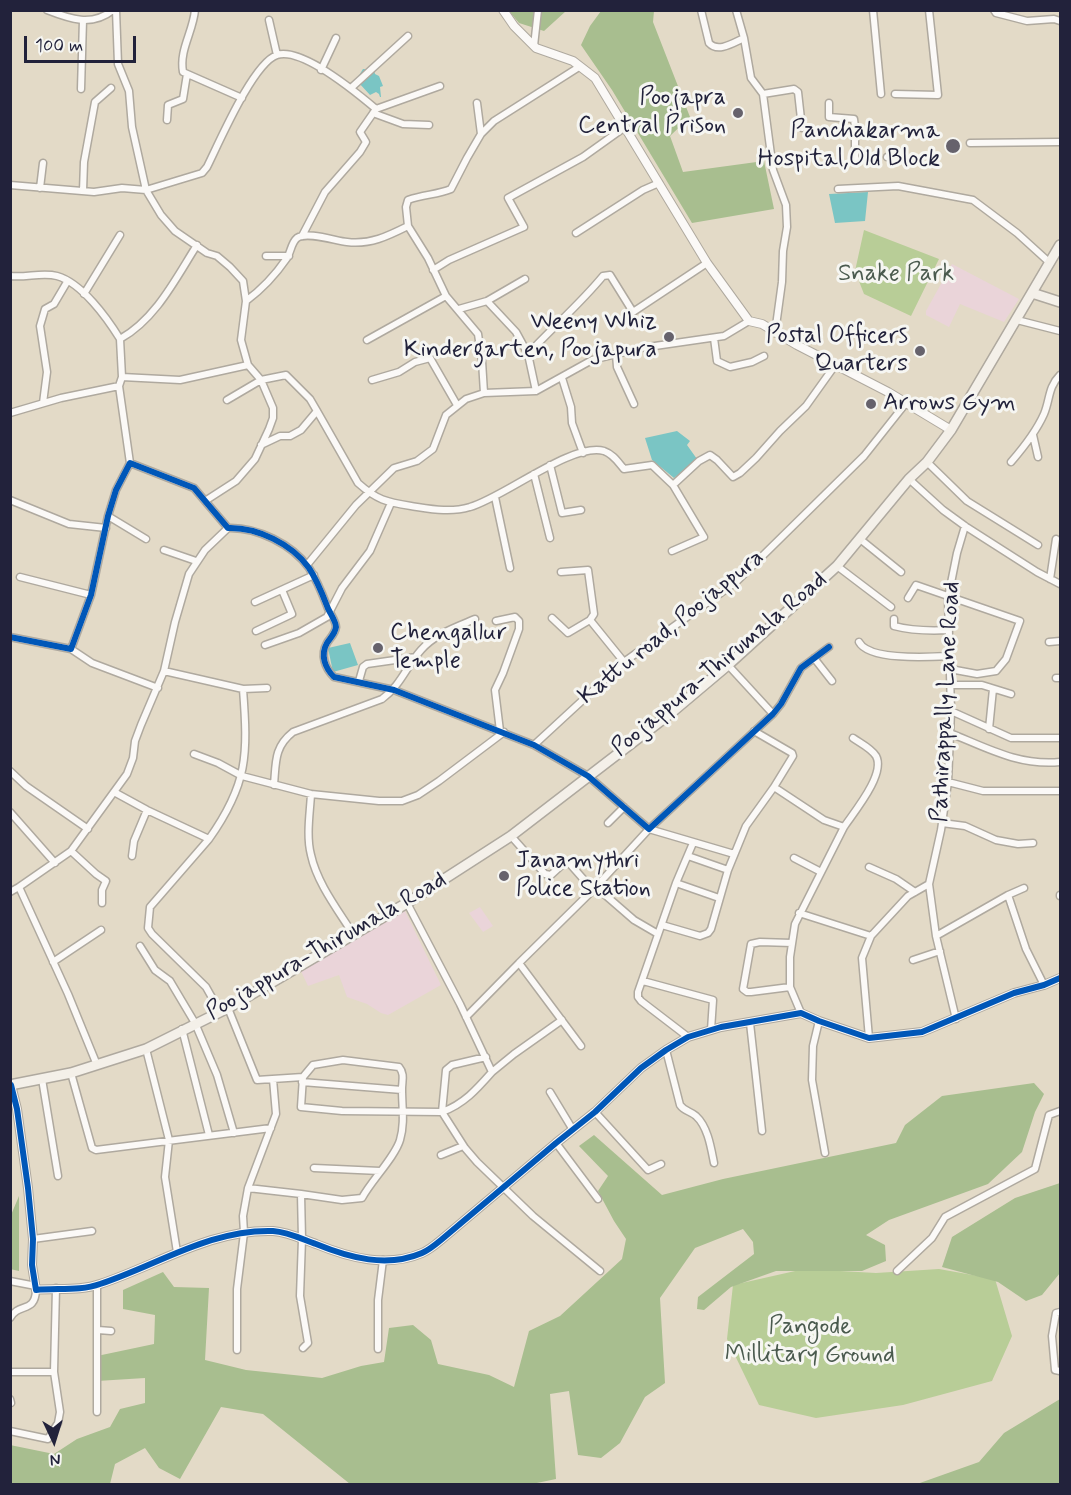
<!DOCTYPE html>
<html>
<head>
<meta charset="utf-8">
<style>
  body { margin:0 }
  #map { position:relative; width:1071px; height:1495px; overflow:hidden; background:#e3dac7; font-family:Mynerve,sans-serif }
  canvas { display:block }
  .frame { position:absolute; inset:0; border:12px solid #22223b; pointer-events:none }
  .north { position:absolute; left:24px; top:1411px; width:60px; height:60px; -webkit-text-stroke:4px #f6f6f2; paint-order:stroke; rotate:176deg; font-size:16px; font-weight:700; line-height:24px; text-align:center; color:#22223b }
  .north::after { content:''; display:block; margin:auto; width:21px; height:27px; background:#22223b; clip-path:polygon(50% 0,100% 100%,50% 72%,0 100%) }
  .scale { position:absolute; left:24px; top:36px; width:112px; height:27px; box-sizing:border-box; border:3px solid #22223b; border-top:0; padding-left:8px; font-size:18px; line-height:21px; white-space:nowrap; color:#22223b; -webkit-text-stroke:4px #f6f6f2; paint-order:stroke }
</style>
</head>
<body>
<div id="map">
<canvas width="1071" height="1495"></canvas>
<div class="frame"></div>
<div class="north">N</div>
<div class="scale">100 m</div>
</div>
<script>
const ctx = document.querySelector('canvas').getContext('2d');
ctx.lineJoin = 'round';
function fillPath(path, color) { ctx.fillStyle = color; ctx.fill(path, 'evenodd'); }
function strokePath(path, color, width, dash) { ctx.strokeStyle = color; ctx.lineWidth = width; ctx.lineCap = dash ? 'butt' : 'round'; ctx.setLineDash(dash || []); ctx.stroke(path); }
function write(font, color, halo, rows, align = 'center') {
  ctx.font = font + ' Mynerve,sans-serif'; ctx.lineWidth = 6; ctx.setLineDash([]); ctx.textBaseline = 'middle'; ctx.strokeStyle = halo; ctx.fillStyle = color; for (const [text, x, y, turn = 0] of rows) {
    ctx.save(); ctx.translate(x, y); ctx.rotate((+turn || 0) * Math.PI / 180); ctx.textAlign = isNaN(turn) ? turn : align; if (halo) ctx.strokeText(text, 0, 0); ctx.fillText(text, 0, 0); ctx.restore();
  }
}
fillPath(new Path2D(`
  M952 264 1019 299 1004 322 960 304 949 327 926 315V311Z
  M403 907 441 985 388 1015 381 1013 367 1004 347 997 339 975 308 986 300 969Z
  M480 907 493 926 483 932 469 913Z`), '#ead4d9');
fillPath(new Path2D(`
  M864 230 939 259 911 316 864 294 855 271Z
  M804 1269 876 1273 939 1269 995 1279 1012 1336 992 1381 903 1405 816 1418 759 1405 727 1339 733 1285Z`), '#b8cd97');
fillPath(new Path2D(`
  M509 11H566L544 31 519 23Z
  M601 11H654L653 22 690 117 670 136 683 172 764 161 774 209 692 223 612 90 581 45 590 26Z
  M1034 1083 1044 1094 1035 1112 1022 1152 988 1184 889 1220 866 1235 885 1245 886 1261 862 1271H776L731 1287 704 1310 697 1309 698 1297 754 1254 753 1242 743 1229 695 1248 660 1298 665 1383 645 1397 620 1443 601 1458 578 1455 569 1391 550 1394 556 1479 532 1484H350L263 1414 221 1407 180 1479 159 1468 145 1448 115 1464 110 1484H11L10 1445 54 1454 77 1439 110 1427 120 1409 145 1403V1378L97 1381V1356L154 1344 155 1315 123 1309V1290L163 1272 174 1287 209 1288 205 1360 246 1370 322 1378 361 1366 384 1362 389 1328 413 1325 431 1340 438 1364 489 1375 514 1387 529 1331 560 1316 622 1259 626 1239 614 1221 598 1191 608 1176 579 1146 594 1135 662 1195 723 1179 896 1143 905 1125 942 1096Z
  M1060 1183V1273L1042 1295 1026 1301 998 1282 942 1267 952 1237 1015 1198Z
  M19 1196V1271L10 1269 11 1215Z
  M1060 1399V1484H917L979 1462 1004 1433Z`), '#a8be8f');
fillPath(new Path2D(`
  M363 69 374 70 375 74 379 76 383 86 380 87 381 97H380L379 94 376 92 370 95 359 83 358 77Z
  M868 192 865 221 835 223 829 194Z
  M677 431 690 441 687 445 697 459 674 478 652 460 645 438Z
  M350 643 358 665 333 672 328 648Z`), '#7ac5c4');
const minor = new Path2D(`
  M47 10C70 19 92 27 113 10
  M116 10 118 64 129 91 132 127 146 190 161 215 175 231 207 253 217 256 230 267 243 281 246 301 241 340 248 365 261 380 273 408V418L269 429 255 459 236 481 205 501
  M195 10C193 32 179 50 183 72L242 98
  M701 10 709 43C718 53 733 43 744 38
  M736 10 744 38 751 78 763 94 773 170 786 205 787 227 783 251 782 282 775 333
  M873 10 881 94
  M994 10 996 13 1027 21 1054 19 1060 21
  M269 20 277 55
  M534 46 538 10
  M321 70 336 38
  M351 88 408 36
  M81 89 83 20
  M763 94 794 89 798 92 802 128
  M895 94 938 95 929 10
  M477 103 481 134
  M829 103V117L854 119 855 127V160
  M376 109 440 86
  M373 113 403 124 429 125
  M167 120 168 105 183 99 187 74
  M970 143 1060 142
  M887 157 904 159
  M10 185 94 192 122 188 146 190 202 173 207 167C219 143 253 63 277 55 302 47 357 93 376 109L360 132 366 142 360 152 325 192 302 236
  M40 188 43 163
  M838 189 898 186 973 200 1017 233 1050 263
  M83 191 84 162 95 102 111 88
  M408 226 428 258 446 296 478 334 482 361 484 393
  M576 233 643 190 659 183
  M266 256H289
  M433 270 449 260 524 227 508 198 583 157 625 127
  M10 276C26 278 42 272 57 276 82 283 107 318 120 339
  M84 294 120 235
  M246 301C261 290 276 274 287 258 291 252 291 243 297 238 307 231 336 241 347 242 370 245 388 236 408 226L406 207 408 200C424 194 437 195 451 189L467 158 481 134 494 121 579 67
  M487 301 516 332 528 354 536 391
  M459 309 487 301 525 279
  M1017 320 1060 331
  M714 338 717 361 730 367 752 362 764 356
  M367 340 446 296
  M528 354C553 327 580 304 603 276L610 275 633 312 707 263
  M616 354 617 367 634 404
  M122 377 180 380 248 365
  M562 378 571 407 572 423 583 453
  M372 380 399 372 415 362 430 358 457 405
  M119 386 130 463
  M227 400 261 380 286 375 310 399 317 411 358 483C377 500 386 502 411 506 431 509 450 513 470 507 503 498 572 442 604 451 613 454 618 462 624 469L652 465 673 485 699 461 710 455 717 460 733 477 740 473 756 458 780 431 806 406 836 364
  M43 403 47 372 40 326 45 309 54 304 67 282
  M10 413 61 398 119 386 122 377 120 339C156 319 176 278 197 245
  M1033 435 1038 457
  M261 445 280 436H290L301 430 317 411
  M927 462 967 501 1038 545
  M1011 462C1024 447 1036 432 1044 414 1050 400 1048 387 1060 375
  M550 465 562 513 581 510
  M534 474 550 538
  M909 479 943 510 965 526 1037 572 1060 584
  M495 497 510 568
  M10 500 69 524 106 528
  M108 516 146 539
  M860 539 901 572
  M164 550 196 561
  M672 551 704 537 673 485
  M307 565 356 505 394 468 417 461 433 449 446 415 466 399 484 393 536 391 592 360 641 348 724 336 749 321
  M837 566 891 607
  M561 572 588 570 594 614 590 620 624 662
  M20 577 91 595
  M1050 579 1056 539
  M908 598 916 585 1020 621 1006 659 996 671 977 674 950 669
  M255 602 314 575
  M552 618 568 633 590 620
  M894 619V626C913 631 930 631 949 630
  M496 621 515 617 519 621V629L503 673 495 690 500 731
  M256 631 292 614 282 590
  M10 637 71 649 91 595 108 516 116 490 130 463 194 488 228 528C257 527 292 544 309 568 317 580 322 593 327 606 329 612 336 621 336 627 335 634 330 638 327 643 320 655 325 668 334 677L394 690 534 745 588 776 649 829 773 714 781 704 801 668 829 647
  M859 642C869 661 931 657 950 656
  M1049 642 1060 641
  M265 645 299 633 327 617 342 588 370 551 391 503
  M71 649 92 663 158 688
  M814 658 832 681
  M728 665 773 714
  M164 671 243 689 267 688
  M1056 678H1060
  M359 681 363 667 367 664 416 657
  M950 685H982L1011 694
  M951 711 1011 738H1060
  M989 729 993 689
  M754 731 792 753 793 756 774 787 824 820 844 827 795 924 790 957V987L801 1013
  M950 733C987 748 1019 766 1060 762
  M534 745 624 662 736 582 864 456 906 403
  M194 754 218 763 242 776 311 794 379 801H402L418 795 439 781 504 732
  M10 771 26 786 88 829
  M948 782 983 791H1060
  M274 785C276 762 274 747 293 732L382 699C401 685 406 667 421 650 435 634 456 627 475 619
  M114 792 147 810 209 839C248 784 248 755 243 689
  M311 794C310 813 306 836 311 855 317 883 338 910 353 934
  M10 812 55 863
  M608 823 624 807
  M942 823 965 826 996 840 1018 844 1033 843
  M844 827C854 812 886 774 876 756 871 748 860 743 853 738
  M511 836 545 874 551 875 564 863 570 864 593 890
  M209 839 150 907 148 928 152 934 206 987 220 1012
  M71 851 96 874 106 881 102 890V903
  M132 856 134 841 147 810
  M688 856 728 870
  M794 858 821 872
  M869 867 896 879 915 892
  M676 883 719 898
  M19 887 71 851 127 774 133 758 135 741 141 725 164 671 175 622 189 574 205 550 228 528
  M596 887 634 920 658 934
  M10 892 19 887 68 994 97 1065
  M1008 895 1026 949 1044 985
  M1060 895V896
  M799 913 871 936
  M662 925 700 936 708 933 711 929 728 870 746 826 774 787
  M936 936 1008 895 1024 888
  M140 946 155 970 170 981 195 1023 217 1075 234 1133
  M913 960 940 951
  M53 962 101 930
  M643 981 713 1000 711 1030
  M790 987 751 992H747L743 989 751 944 760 942 792 943
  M228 1008 257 1080 303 1077 313 1065 343 1060 399 1067C405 1074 402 1081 402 1089 402 1107 405 1123 400 1140 395 1157 371 1181 362 1198L342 1200 301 1194 302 1239 300 1296 308 1343 303 1348
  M466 1017 519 963
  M956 1019 936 936 929 884 941 830 948 782 951 711 948 598 957 553 965 526
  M819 1021 813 1046 812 1080 825 1153
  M750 1023 762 1131
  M182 1029 209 1135
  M688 1037 641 1001 638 997V992L676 883 693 843
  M869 1038 862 958 871 936 908 896 929 884
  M581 1046 519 963 593 890 649 829 734 854
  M146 1049 169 1140 165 1177 177 1252
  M666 1050 680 1105C684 1111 690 1111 696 1116 708 1127 711 1148 714 1163
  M486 1057 452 1065 446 1070 442 1112 465 1148 477 1162 533 1216 600 1271
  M492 1072 514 1054 562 1020
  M71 1073 92 1148 96 1150 271 1128
  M303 1077 301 1107 342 1111 442 1112C464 1104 477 1089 492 1072L460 1004 407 903
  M42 1079 58 1176
  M302 1082 402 1090
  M550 1092 573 1130
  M595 1112 648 1170 661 1164
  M556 1143 598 1199
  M441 1155 463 1146
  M314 1168 380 1171
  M248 1188 301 1194
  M33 1239 92 1231
  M897 1271 932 1238 945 1217 1035 1169 1049 1115 1060 1111
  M10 1281 36 1286
  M1060 1312 1056 1313 1052 1336 1055 1370 1060 1371
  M10 1318C19 1302 35 1314 36 1290
  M98 1330 111 1331
  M378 1349V1300L383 1260
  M237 1350V1289L244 1233 243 1216 248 1188 276 1114 273 1079
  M10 1372H54
  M10 1399 11 1403
  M97 1412V1285
  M10 1431 48 1439 58 1423 60 1412 54 1372 56 1288`);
const tertiary = new Path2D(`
  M503 10 514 26 536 48 573 61 595 78 707 263 749 321 762 324 797 345 888 392 951 430
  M11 1085 17 1109 28 1188 33 1239 32 1265 36 1290C57 1288 81 1291 100 1284 158 1265 210 1229 273 1231 288 1232 302 1239 316 1244 350 1258 387 1268 422 1253 429 1250 435 1245 441 1240L556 1143 595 1112 641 1068 666 1050 688 1037 721 1027 801 1013 819 1021 869 1038 922 1032 1014 993 1044 985 1060 978`);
const secondary = new Path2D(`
  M1032 293 1060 302
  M10 1085 71 1073 146 1049 228 1008 407 903 511 836 671 713 728 665 837 566 909 479 927 462 951 430 1060 245`);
strokePath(minor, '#afa99f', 9);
strokePath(tertiary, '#afa99f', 10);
strokePath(secondary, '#afa99f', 12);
strokePath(minor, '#fbf9f7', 6);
strokePath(tertiary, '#fbf9f7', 8);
strokePath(secondary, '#f4f0e9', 9);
strokePath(new Path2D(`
  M10 637 71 649 91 595 108 516 116 490 130 463 194 488 228 528C257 527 292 544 309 568 317 580 322 593 327 606 329 612 336 621 336 627 335 634 330 638 327 643 320 655 325 668 334 677L394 690 534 745 588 776 649 829 773 714 781 704 801 668 829 647
  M11 1085 17 1109 28 1188 33 1239 32 1265 36 1290C57 1288 81 1291 100 1284 158 1265 210 1229 273 1231 288 1232 302 1239 316 1244 350 1258 387 1268 422 1253 429 1250 435 1245 441 1240L556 1143 595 1112 641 1068 666 1050 688 1037 721 1027 801 1013 819 1021 869 1038 922 1032 1014 993 1044 985 1060 978`), '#0057b8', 6);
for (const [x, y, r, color] of [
  [738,113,6,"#66626c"],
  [953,146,8,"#66626c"],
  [669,337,6,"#66626c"],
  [920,351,6,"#66626c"],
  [871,404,6,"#66626c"],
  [378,648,6,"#66626c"],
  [504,876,6,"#66626c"]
]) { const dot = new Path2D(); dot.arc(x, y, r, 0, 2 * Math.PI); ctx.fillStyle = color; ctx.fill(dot); strokePath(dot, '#f6f6f2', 2); }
write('24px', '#22223b', '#f6f6f2', [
  ["Poojapra",726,99],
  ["Central Prison",726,127],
  ["Panchakarma",940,132],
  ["Hospital,Old Block",940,160],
  ["Weeny Whiz",657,323],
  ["Kindergarten, Poojapura",657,351],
  ["Postal Officers",908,337],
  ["Quarters",908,365],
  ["Arrows Gym",883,404,"left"],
  ["Chengallur",390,634,"left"],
  ["Temple",390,662,"left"],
  ["Janamythri",516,862,"left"],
  ["Police Station",516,890,"left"]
], 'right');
write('24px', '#4a5a4e', '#f6f6f2', [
  ["Snake Park",896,275],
  ["Pangode",810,1328],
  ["Millitary Ground",810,1356]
]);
write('24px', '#22223b', '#f6f6f2', [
  ["Kattu road, Poojappura",672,628,-39],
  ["Poojappura-Thirumala Road",720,665,-40],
  ["Pathirappally Lane Road",947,702,-87],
  ["Poojappura-Thirumala Road",327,947,-30]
]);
</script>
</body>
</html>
